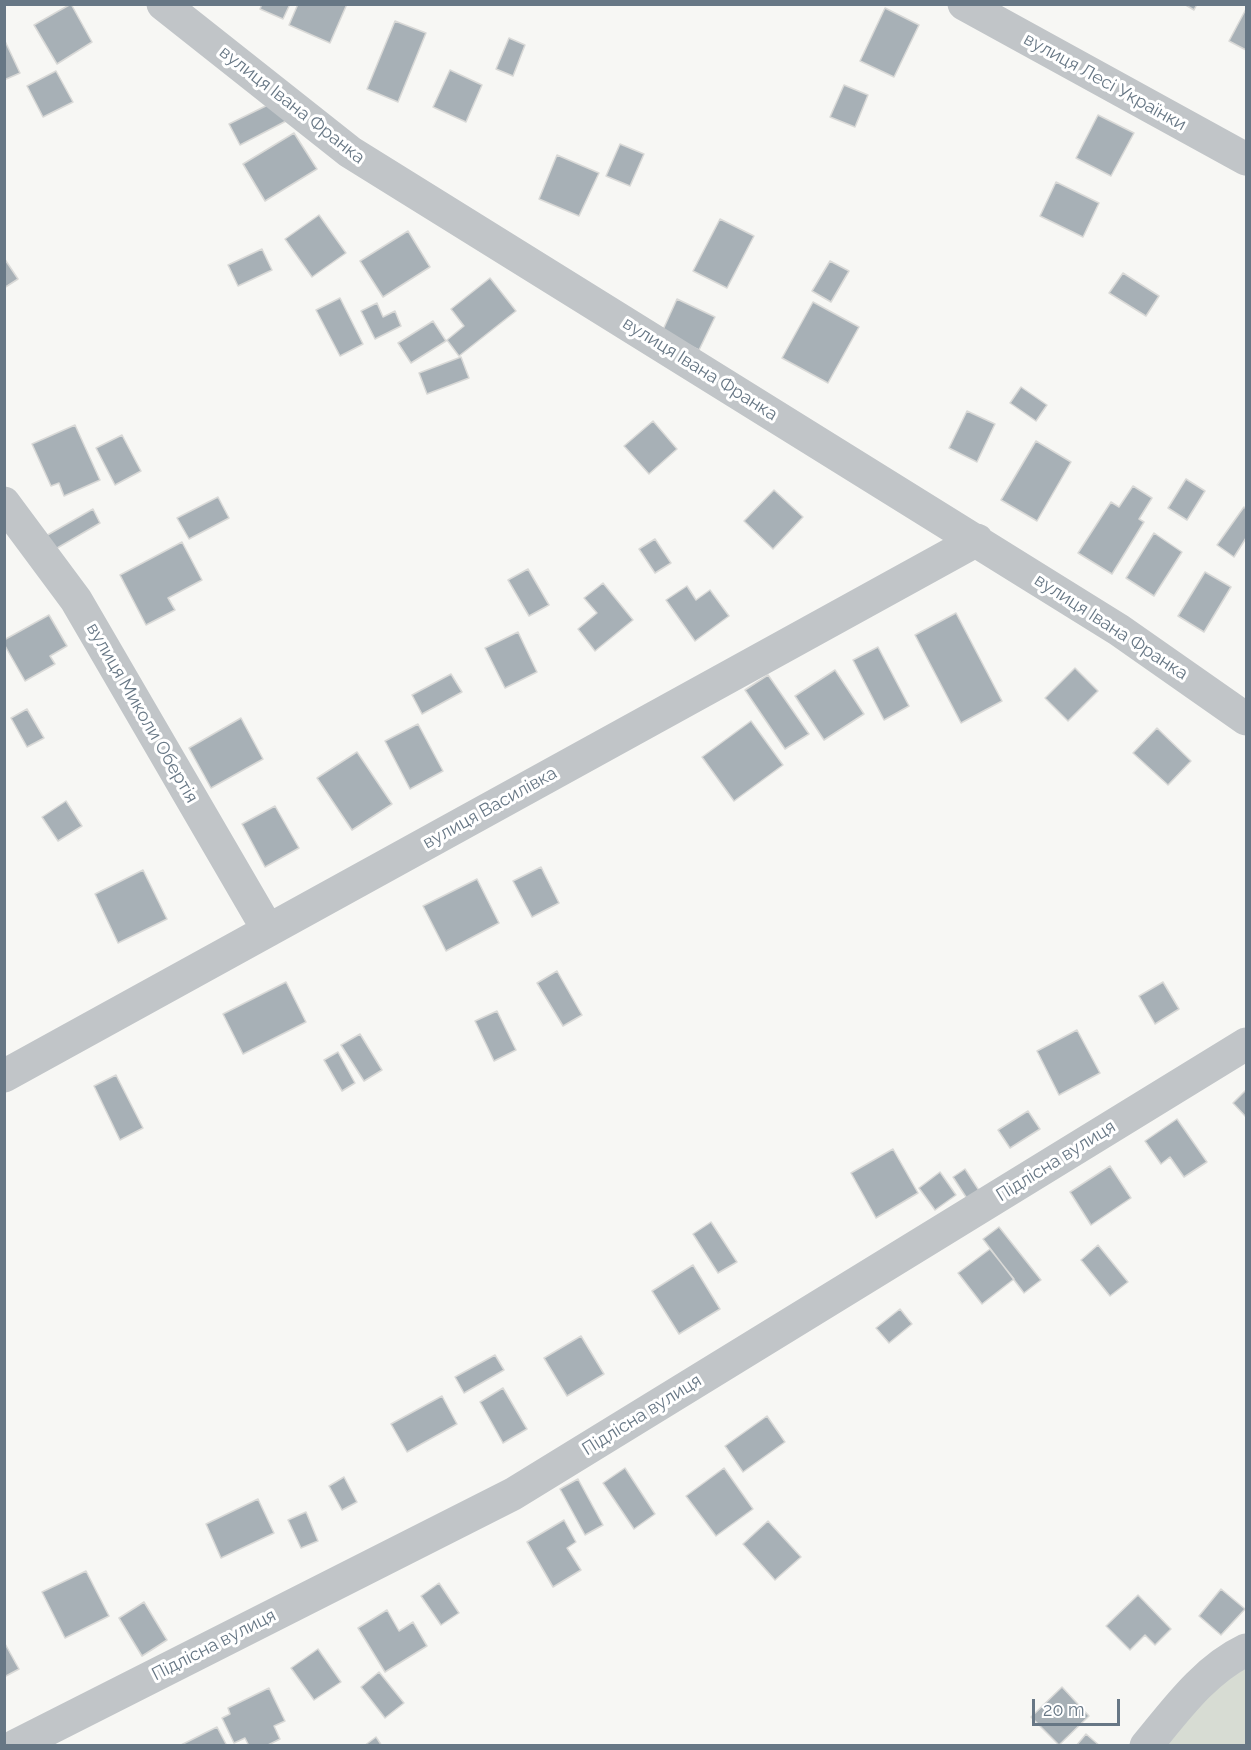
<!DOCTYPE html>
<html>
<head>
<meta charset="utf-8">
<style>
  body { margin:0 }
  #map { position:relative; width:1251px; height:1750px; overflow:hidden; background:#f7f7f4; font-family:Raleway,sans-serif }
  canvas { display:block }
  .frame { position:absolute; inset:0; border:6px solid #677785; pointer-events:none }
  .scale { position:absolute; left:1032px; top:1699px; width:88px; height:27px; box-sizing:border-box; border:3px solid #677785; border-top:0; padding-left:8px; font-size:18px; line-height:21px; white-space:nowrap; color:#677785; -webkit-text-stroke:4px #fff; paint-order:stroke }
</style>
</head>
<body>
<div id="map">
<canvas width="1251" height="1750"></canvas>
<div class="frame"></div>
<div class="scale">20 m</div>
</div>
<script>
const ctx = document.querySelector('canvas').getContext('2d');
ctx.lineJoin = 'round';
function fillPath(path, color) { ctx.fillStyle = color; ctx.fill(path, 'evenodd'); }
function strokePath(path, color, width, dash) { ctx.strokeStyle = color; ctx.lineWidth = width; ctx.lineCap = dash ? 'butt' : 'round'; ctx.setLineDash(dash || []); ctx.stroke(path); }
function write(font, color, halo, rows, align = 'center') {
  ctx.font = font + ' Raleway,sans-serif'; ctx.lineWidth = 6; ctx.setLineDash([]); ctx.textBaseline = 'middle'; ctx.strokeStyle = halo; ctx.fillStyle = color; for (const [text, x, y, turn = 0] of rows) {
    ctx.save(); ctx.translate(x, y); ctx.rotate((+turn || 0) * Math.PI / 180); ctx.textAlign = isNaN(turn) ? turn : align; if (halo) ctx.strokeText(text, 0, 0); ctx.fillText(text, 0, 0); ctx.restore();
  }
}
fillPath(new Path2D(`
  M1246 1650V1745L1146 1746Z`), '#d7dcd3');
const building = new Path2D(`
  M71 4 92 42 57 64 34 25Z
  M262 4H290L283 19 260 9Z
  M298 4H347L330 43 289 25Z
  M1184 4H1197L1194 10Z
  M885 8 919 25 894 77 860 61Z
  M1246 9V50L1229 41Z
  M395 21 426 33 398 102 367 89Z
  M509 38 525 45 513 76 496 69Z
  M4 39 20 73 4 80Z
  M450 70 482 85 466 122 433 107Z
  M56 71 73 102 43 117 27 86Z
  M844 85 868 95 855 127 830 117Z
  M278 100 288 120 240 145 229 124Z
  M1098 115 1134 133 1111 176 1076 158Z
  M294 133 317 169 265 201 243 164Z
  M620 144 644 154 630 186 606 176Z
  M557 155 599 173 579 216 539 199Z
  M1056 182 1099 203 1083 237 1040 216Z
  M319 215 346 253 312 277 285 239Z
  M720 219 754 236 727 288 693 271Z
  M408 231 430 267 383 297 360 261Z
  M262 249 272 270 238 286 228 265Z
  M4 258 18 279 4 288Z
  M830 261 849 271 831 302 812 291Z
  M1123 273 1159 296 1146 316 1109 293Z
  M490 278 516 311 459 356 447 340 464 326 451 309Z
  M340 298 363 344 340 356 316 310Z
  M677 299 715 317 699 350 662 332Z
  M813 302 859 327 828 383 782 358Z
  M377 303 383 317 395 311 401 326 375 339 361 311Z
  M433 321 446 341 411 363 398 343Z
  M461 357 469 378 427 394 419 373Z
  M1021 387 1047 405 1036 421 1010 403Z
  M967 411 995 424 977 462 949 448Z
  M653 421 677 449 649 474 624 446Z
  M75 425 100 480 64 496 59 483 51 486 32 444Z
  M122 435 141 471 115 485 96 448Z
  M1036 441 1071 462 1037 521 1001 500Z
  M1186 479 1205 491 1187 520 1168 508Z
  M1133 486 1152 498 1139 519 1144 522 1112 574 1078 553 1111 502 1119 507Z
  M774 490 803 517 773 549 744 521Z
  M218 497 229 518 189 539 177 518Z
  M1244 507 1246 509V538L1234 557 1217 545Z
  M93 509 100 523 52 551 44 537Z
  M1154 533 1182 552 1154 596 1126 578Z
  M655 539 671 563 655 573 639 549Z
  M182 542 202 580 168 598 175 610 146 625 120 575Z
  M528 569 549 605 529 616 508 580Z
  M1205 572 1231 587 1204 632 1178 616Z
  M603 583 633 620 595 651 578 629 597 613 584 598Z
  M687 586 696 600 710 590 729 616 695 641 666 600Z
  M956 613 1002 701 961 723 915 635Z
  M49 615 67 646 50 656 55 664 25 681 4 644V640Z
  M518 632 537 672 505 688 485 648Z
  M878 647 909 706 884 720 853 660Z
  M1075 668 1098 691 1068 721 1045 698Z
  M835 670 864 714 824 740 795 696Z
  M451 674 462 692 422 714 412 695Z
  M768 675 809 734 785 749 745 690Z
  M27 709 44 738 27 747 11 718Z
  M241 718 263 759 211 788 189 748Z
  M751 721 783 765 734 801 702 757Z
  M418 724 443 771 410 789 385 741Z
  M1157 728 1191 761 1168 785 1133 753Z
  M357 752 392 804 352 830 317 778Z
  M66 801 82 826 58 841 42 817Z
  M275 806 299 848 265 867 242 824Z
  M541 867 559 903 532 917 513 881Z
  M143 870 167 919 118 943 95 894Z
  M477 879 499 923 446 951 423 906Z
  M557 971 582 1015 563 1026 537 983Z
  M286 982 306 1022 243 1054 223 1014Z
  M1163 982 1179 1009 1155 1024 1139 996Z
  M497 1011 516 1050 494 1061 475 1021Z
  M1077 1030 1100 1073 1059 1095 1037 1051Z
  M360 1034 382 1070 364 1081 341 1045Z
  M338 1052 355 1083 342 1091 324 1060Z
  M116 1075 143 1128 120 1140 94 1086Z
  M1246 1090V1117L1233 1103Z
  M1028 1111 1040 1129 1010 1148 998 1130Z
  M1177 1119 1207 1162 1184 1177 1170 1157 1161 1164 1145 1141Z
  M893 1149 918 1193 876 1218 851 1173Z
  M1110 1166 1131 1198 1091 1225 1070 1192Z
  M965 1169 980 1192 968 1200 953 1177Z
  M940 1172 956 1195 935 1210 919 1188Z
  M711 1222 737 1262 718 1273 693 1234Z
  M999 1227 1041 1280 1024 1293 983 1239Z
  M1098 1245 1128 1282 1110 1296 1081 1260Z
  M990 1249 1014 1279 982 1304 958 1273Z
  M693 1265 720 1309 679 1334 652 1291Z
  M900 1309 912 1324 889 1343 876 1328Z
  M581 1336 604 1374 567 1396 544 1358Z
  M495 1355 504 1370 464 1393 455 1377Z
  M503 1388 527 1429 503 1443 480 1402Z
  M442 1396 457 1424 407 1452 391 1424Z
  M767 1416 785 1442 743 1472 725 1446Z
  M625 1468 655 1514 634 1529 603 1483Z
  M724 1468 753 1509 716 1536 686 1496Z
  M344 1477 357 1502 342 1510 329 1486Z
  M578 1479 603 1525 585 1535 560 1489Z
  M258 1499 274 1533 221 1558 206 1524Z
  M306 1512 318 1541 301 1548 288 1520Z
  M564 1520 576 1542 567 1548 581 1570 553 1587 527 1542Z
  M768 1521 801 1557 775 1580 743 1544Z
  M86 1571 109 1616 65 1638 42 1592Z
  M439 1583 459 1613 441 1625 421 1596Z
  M1221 1589 1245 1609 1221 1635 1199 1616Z
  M1138 1595 1171 1629 1155 1645 1145 1635 1130 1650 1106 1626Z
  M144 1602 167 1640 142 1656 119 1618Z
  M387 1610 399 1631 413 1622 427 1646 385 1672 358 1628Z
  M4 1642 19 1669 4 1677Z
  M318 1649 341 1682 314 1700 291 1668Z
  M379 1672 404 1703 385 1718 361 1687Z
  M1062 1687 1089 1716 1059 1745 1031 1717Z
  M269 1688 285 1721 274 1726 280 1739 266 1746H249L245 1738 234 1743 222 1718 230 1714 228 1708Z
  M217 1727 227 1746H179Z
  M1086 1734 1100 1746H1076Z
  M376 1737 382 1746H364Z`);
fillPath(building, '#a7b0b6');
strokePath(building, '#d9d9d7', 1.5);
strokePath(new Path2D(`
  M163 4 350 152 1119 630 1246 719
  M964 4 1246 159
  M4 503 76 600 268 930
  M4 1076 977 540
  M15 1746 513 1494 1246 1044
  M1146 1746C1175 1711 1204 1670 1246 1650`), '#c1c5c8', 33);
write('18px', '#677785', '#fff', [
  ["вулиця Лесі Українки",1105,82,29],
  ["вулиця Івана Франка",292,105,38],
  ["вулиця Івана Франка",700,369,32],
  ["вулиця Івана Франка",1111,627,33],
  ["вулиця Миколи Обертія",142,713,60],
  ["вулиця Василівка",490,808,-29],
  ["Підлісна вулиця",1056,1161,-32],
  ["Підлісна вулиця",642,1415,-32],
  ["Підлісна вулиця",214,1645,-27]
]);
</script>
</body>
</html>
